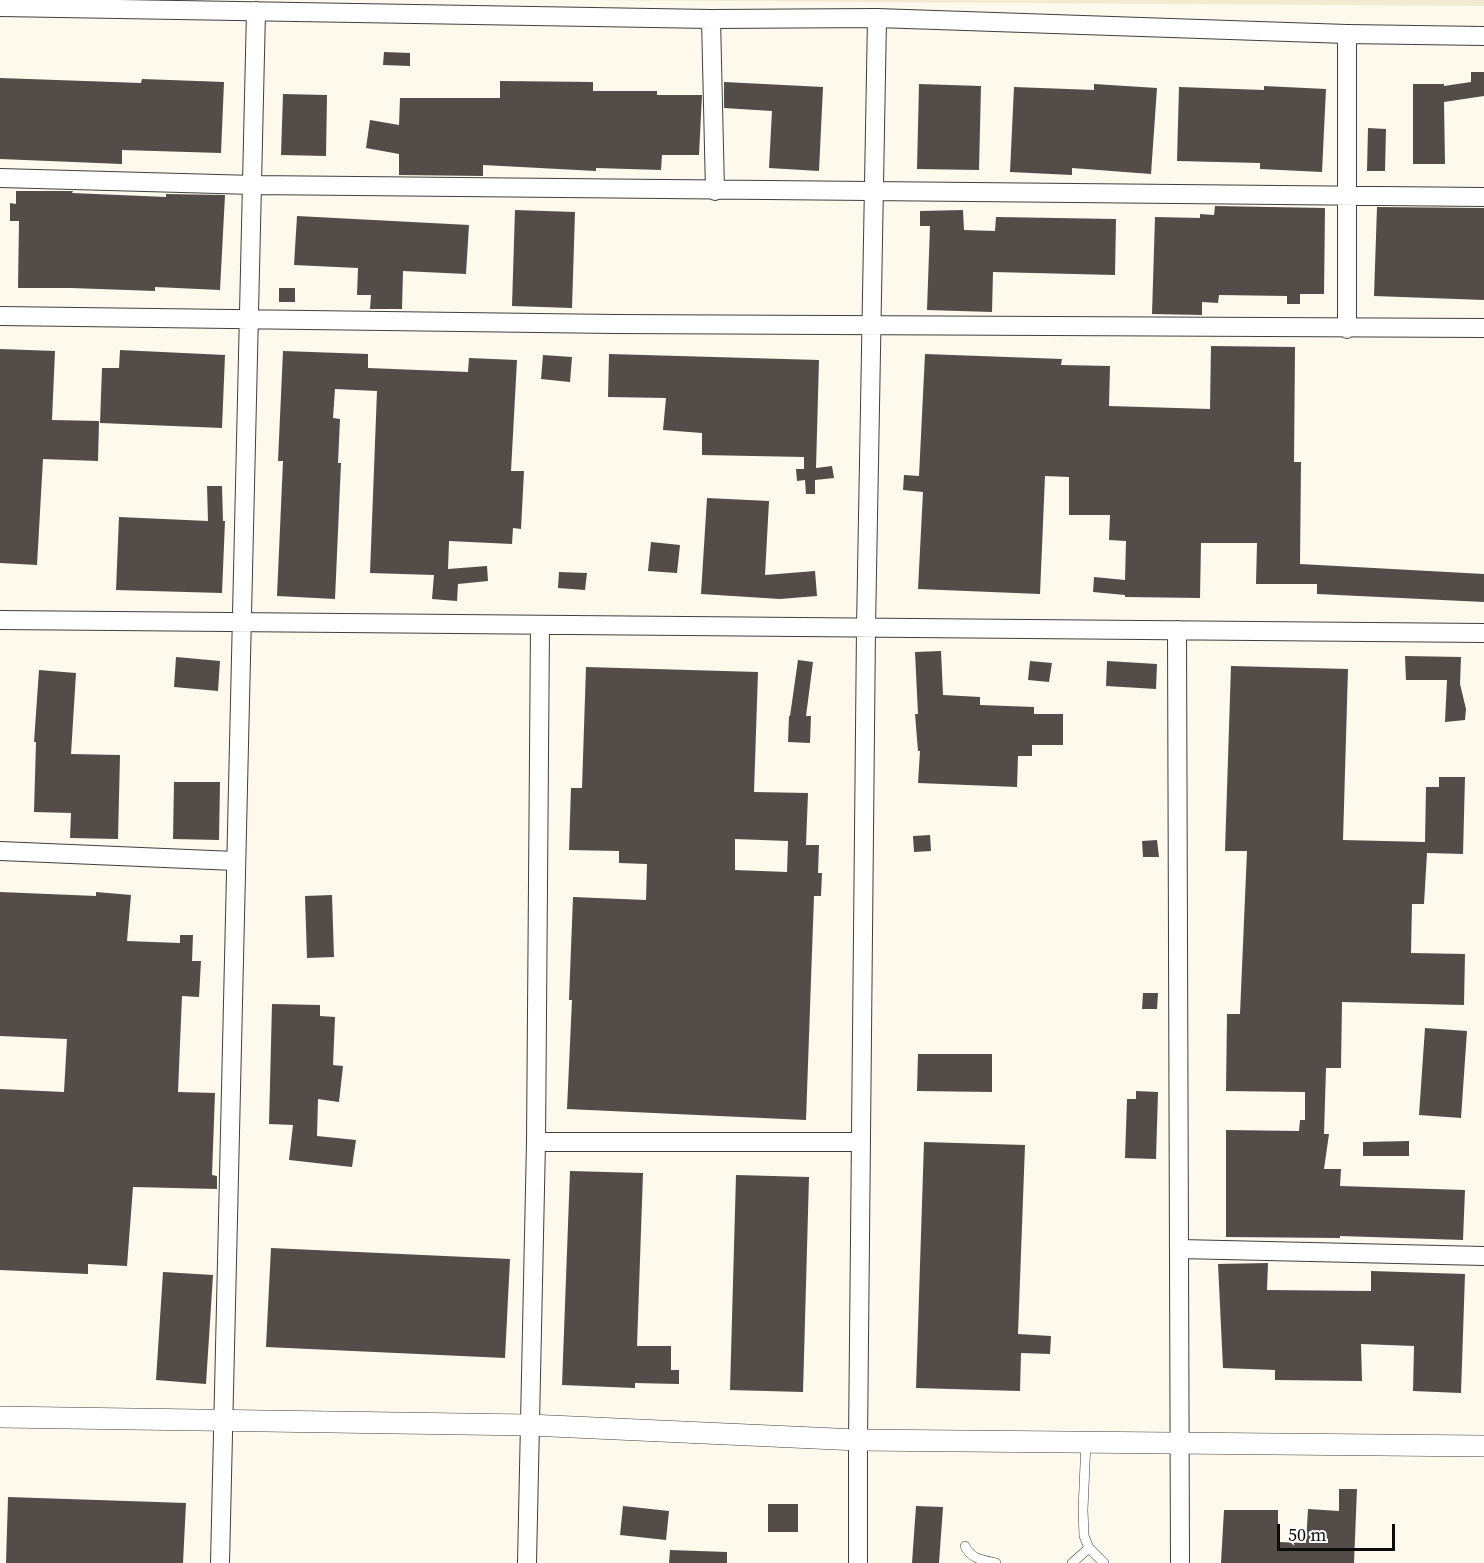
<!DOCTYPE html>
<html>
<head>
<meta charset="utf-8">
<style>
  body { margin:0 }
  #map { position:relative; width:1484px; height:1563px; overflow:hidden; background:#fdf9ec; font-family:"Source Serif 4",serif }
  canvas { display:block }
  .scale { position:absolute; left:1277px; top:1524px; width:118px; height:27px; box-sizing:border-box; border:3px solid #0c0c0c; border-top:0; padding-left:8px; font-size:18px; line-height:21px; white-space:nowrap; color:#0c0c0c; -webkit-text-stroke:4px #fff; paint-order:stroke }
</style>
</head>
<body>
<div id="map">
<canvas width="1484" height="1563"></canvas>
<div class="scale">50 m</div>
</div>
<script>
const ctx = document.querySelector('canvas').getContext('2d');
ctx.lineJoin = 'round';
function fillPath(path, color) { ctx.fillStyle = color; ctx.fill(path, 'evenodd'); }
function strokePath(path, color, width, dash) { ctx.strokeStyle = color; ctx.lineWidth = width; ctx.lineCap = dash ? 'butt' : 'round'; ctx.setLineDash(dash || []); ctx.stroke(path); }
fillPath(new Path2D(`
  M575 0H1484V6Z`), '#f1ebcf');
fillPath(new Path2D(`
  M384 52 410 53V66L383 65Z
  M1471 72H1484V96L1444 102 1445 164H1413V84H1444V86L1471 82Z
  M0 78 141 83 142 79 224 82 221 153 122 150V164L0 159Z
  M500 81 593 82V91H657V95H702L699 155H662L661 170 596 168V171L483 165V176L399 175V154L366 148 370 120 399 125 400 98H500Z
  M724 82 823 87 819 171 769 168 772 111 724 108Z
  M919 84 981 86 979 170 917 169Z
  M1094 84 1157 88 1151 174 1072 168V175L1010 172 1014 87 1094 90Z
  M1264 86 1326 89 1322 172 1260 169V163L1177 161 1179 87 1264 90Z
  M283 94 327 95 326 156 281 155Z
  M1368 128 1386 129 1385 171H1367Z
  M16 191H73L72 193 166 197V194L225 195 220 290 155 287V291L71 288H18L19 221H10V203L16 204Z
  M1215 206 1325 208 1324 294H1300V304H1287V296L1219 295 1218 303 1202 302V315L1152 314 1155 217 1200 218V214L1214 215Z
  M1377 207 1484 208V300L1374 296Z
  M515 210 575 212 572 308 512 306Z
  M963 210 964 230 995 231 996 217 1116 219 1115 275 993 272 992 312 927 310 930 226H920V211Z
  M297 216 469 225 466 274 403 271 402 309H370L371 295H357L358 268 294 265Z
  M279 288H295V302H279Z
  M1211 346 1295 347 1294 462H1301L1300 564 1484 574V602L1317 594V584H1256L1257 543H1201L1200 598 1125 597V595L1093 592 1094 577 1125 580 1126 541 1109 540 1110 515H1069V477L1045 476 1040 594 918 589 923 492 903 490 904 475 919 476 925 354 1062 359 1061 365 1110 366 1109 406 1210 409Z
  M0 349 55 351 52 420 99 421 98 461 43 459 37 565 0 563Z
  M120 350 225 355 222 428 100 423 102 368H119Z
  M283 351 368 354V368L468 372 469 358 517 360 511 471H524L521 529 513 528 512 544 449 541 448 569 487 566 488 581 458 584 457 601 432 599 434 575 370 573 377 391 335 389 333 418 340 419 338 463H341L335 599 277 596 283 461H278Z
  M609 354 819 360 816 468 832 466 834 478 815 480V494H806L805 480 797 481 796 469H804V457L702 455V433L663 430 666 398 608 397Z
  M543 355 572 357 570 382 541 379Z
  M207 486H222L223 521H225L222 593 116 590 119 517 208 521Z
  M707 498 769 501 765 575 815 571 817 596 780 599 701 594Z
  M651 542 680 545 677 573 648 571Z
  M559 572 587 573 585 590 558 588Z
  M941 651 943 695 980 697V705L1034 707V714H1063V745H1032V756H1018L1017 787 918 783 920 751H918L915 714H918L915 652Z
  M1405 656 1461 657 1460 684 1466 709 1465 720 1445 722 1447 680H1406Z
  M176 657 220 661 218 691 174 687Z
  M798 660 813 662 806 716H811L810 743 788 742 789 716H790Z
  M1030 661 1052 663 1049 682 1028 680Z
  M1107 661 1157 664 1156 689 1106 686Z
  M1231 666 1348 669 1343 840 1425 842 1426 787H1439V777H1465L1463 854 1427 853 1424 904H1412L1411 953 1465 954 1464 1005 1342 1002 1341 1068H1326L1324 1134H1329L1324 1169H1341L1340 1186 1465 1190 1463 1240 1340 1236V1238L1226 1237V1130L1299 1131 1300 1120H1305V1092L1226 1091 1227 1014H1240L1247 851H1225Z
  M586 667 758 672 754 792 808 793 806 845H819L818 873H822L821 896H814L806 1120 567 1109 572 1000H569L573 897 646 900 647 864 619 863V851L569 850 571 788H582ZM735 839 788 841 787 872 735 870Z
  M39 670 76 673 71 754 120 755 118 839 70 838 71 813 34 812 36 742H34Z
  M174 782H220L219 840 173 839Z
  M930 835 931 851 914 852 913 836Z
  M1157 840 1159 857H1143L1142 841Z
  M0 892 96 896V892L131 895 127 941 180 943V935H193L192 961H201L199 997 182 996 178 1092 215 1093 212 1175 217 1176V1189L133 1187 127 1266 88 1264V1274L0 1270V1089L64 1092 67 1039 0 1036Z
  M332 895 334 957 307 958 305 896Z
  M1143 993H1158L1157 1009H1142Z
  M272 1004 320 1005V1016L335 1017 333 1065 343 1066 339 1102 318 1099 317 1136 356 1140 352 1167 289 1160 293 1125 269 1124Z
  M1425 1028 1467 1031 1461 1118 1419 1115Z
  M918 1054H992V1092L917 1091Z
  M1136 1091 1158 1092 1156 1159 1125 1158 1127 1099H1136Z
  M1409 1141V1156H1363V1142Z
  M924 1142 1025 1145 1018 1334 1051 1336 1050 1354 1021 1353 1020 1391 916 1388Z
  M570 1171 643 1173 637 1346H671V1370H679V1384L635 1383V1388L562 1385Z
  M736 1175 809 1177 803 1392 730 1390Z
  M271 1248 510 1259 505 1358 266 1347Z
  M1268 1263 1267 1290 1371 1291V1271L1465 1274 1461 1393 1413 1391 1414 1346 1361 1344 1362 1381 1275 1380V1370L1223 1368 1218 1264Z
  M163 1272 213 1275 206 1384 156 1380Z
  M1339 1489H1357L1354 1563H1221L1224 1510H1278V1542L1306 1543 1308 1509 1339 1511Z
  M8 1497 186 1503 183 1563H6Z
  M768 1504H798V1532H768Z
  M623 1506 669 1511 666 1540 620 1535Z
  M916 1506 943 1507 939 1563H912Z
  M670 1550 727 1552V1563H669Z`), '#534c49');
const service = new Path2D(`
  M1086 1441 1083 1510 1084 1536 1089 1548 1104 1563
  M965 1546C971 1559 982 1560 996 1563
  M1072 1563 1089 1548`);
const minor = new Path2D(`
  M0 7 711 19 877 18 1347 34 1484 36
  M711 19 715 191
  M1347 34V329
  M0 178 254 185 1484 197
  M0 316 615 324 1484 328
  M0 620 1484 633
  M1177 630 1180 1563
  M0 851 235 861
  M536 1142H861
  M1180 1249 1484 1256
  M220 1563 256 11
  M527 1563 536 1142 540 625
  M858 1563V1440L866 628 877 18`);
const tertiary = new Path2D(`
  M0 1417 529 1425 858 1440 1484 1446`);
strokePath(service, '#3f3f3f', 10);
strokePath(minor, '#3f3f3f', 20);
strokePath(tertiary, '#3f3f3f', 22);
strokePath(service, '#fff', 9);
strokePath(minor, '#fff', 18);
strokePath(tertiary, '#fff', 21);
</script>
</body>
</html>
